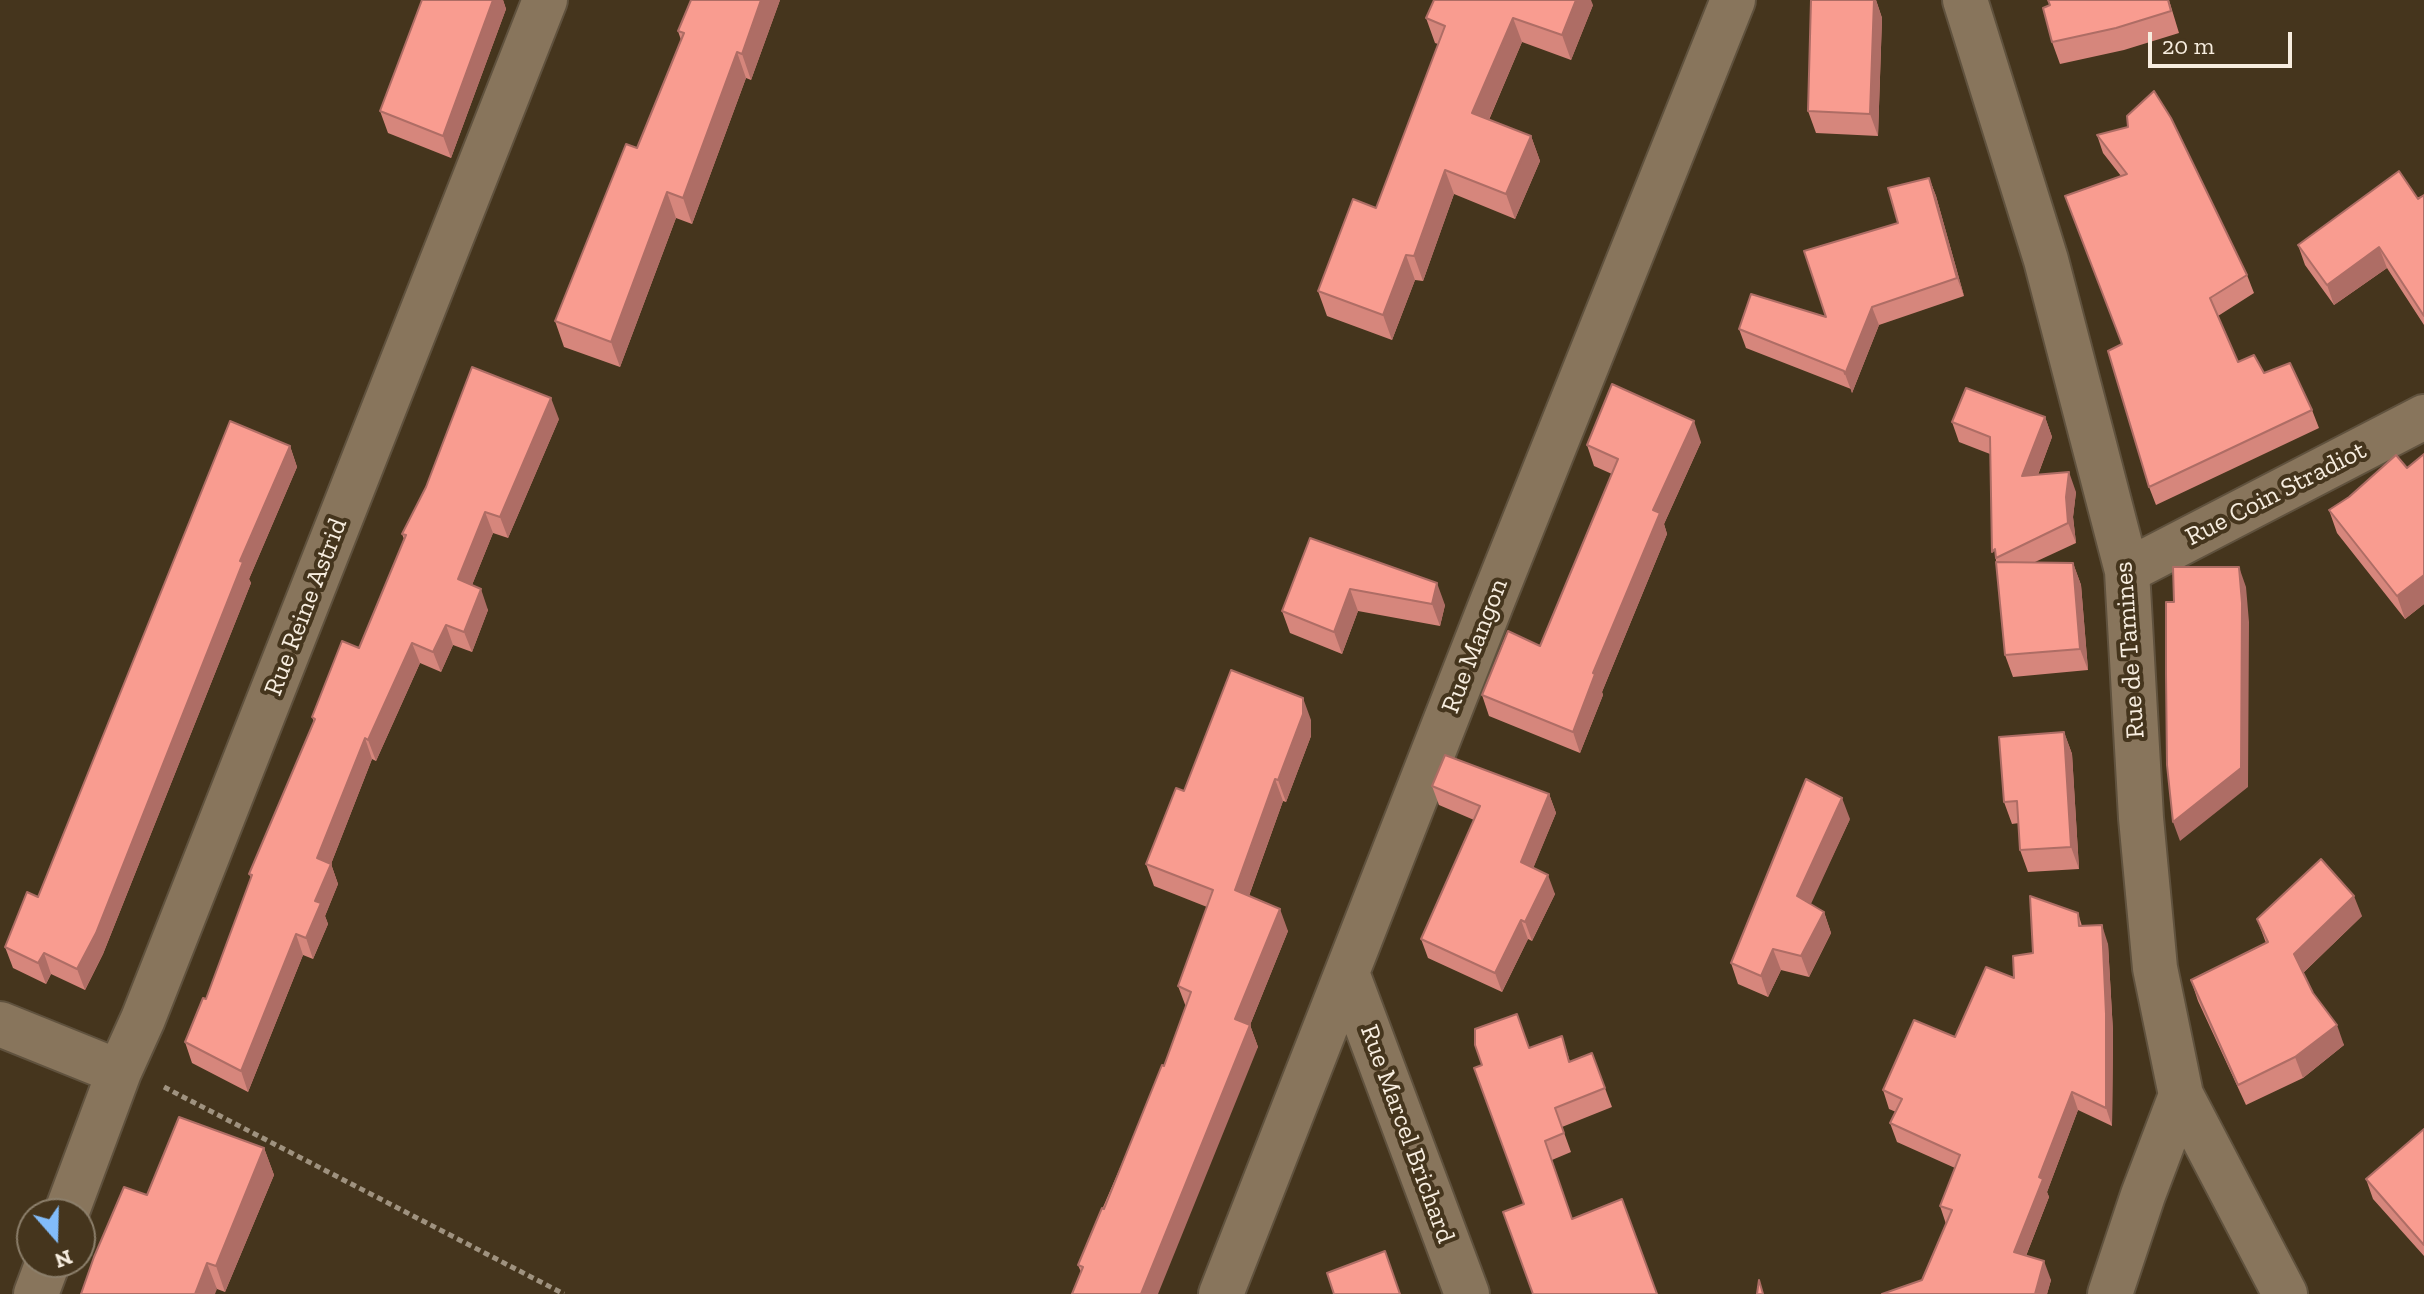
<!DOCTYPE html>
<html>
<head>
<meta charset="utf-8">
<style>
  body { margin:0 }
  #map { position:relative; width:2424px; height:1294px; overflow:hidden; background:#45351d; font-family:"Zilla Slab",serif }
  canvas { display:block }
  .north { position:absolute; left:16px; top:1198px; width:80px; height:80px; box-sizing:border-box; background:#45351d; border:2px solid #8c7f6b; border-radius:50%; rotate:160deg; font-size:22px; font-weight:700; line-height:32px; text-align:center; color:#f7eddf }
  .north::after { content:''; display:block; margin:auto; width:28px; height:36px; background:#82bcfa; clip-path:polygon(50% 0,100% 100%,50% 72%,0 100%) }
  .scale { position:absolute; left:2148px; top:32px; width:144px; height:36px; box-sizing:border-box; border:4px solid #f7eddf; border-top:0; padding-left:10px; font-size:24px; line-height:28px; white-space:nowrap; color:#f7eddf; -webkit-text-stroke:6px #45351d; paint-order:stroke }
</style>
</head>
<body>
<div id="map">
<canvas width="2424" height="1294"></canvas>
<div class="north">N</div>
<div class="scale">20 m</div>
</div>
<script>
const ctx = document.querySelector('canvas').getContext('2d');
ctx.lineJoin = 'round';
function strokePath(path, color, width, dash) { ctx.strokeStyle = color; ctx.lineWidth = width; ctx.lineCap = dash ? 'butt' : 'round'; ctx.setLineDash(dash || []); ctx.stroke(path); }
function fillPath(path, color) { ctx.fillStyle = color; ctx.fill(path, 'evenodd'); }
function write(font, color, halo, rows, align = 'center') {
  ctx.font = font + ' "Zilla Slab",serif'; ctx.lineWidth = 8; ctx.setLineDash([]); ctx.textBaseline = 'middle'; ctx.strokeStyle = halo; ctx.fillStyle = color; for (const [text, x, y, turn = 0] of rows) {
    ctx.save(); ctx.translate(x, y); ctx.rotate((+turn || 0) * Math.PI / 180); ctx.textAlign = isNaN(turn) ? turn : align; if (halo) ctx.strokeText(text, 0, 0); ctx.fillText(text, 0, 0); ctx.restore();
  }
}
const minor = new Path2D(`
  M1965 0 2046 260 2127 571 2141 818 2155 968 2181 1095 2285 1294
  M2127 571 2424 417
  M1347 973 1467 1294
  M0 1024 119 1072
  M66 1214 119 1072 143 1019 545 0
  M36 1294 48 1262
  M1221 1294 1492 602 1733 0
  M2110 1294 2143 1195 2181 1095`);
strokePath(minor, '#60523e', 48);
strokePath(new Path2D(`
  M164 1087 564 1294`), '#9f927f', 5, [6, 4]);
strokePath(minor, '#88755c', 44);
fillPath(new Path2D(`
  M422 0H503L506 9 451 158 388 133 380 111Z
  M780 0 751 80 746 78 692 224 676 218 620 367 564 347 555 321 637 148 681 40 678 31Z
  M1811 0H1876L1882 18 1878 136 1816 133 1808 111Z
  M2169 0 2179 33 2124 50 2060 64 2052 42Z
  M1593 5 1571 60 1522 42 1489 120 1531 136 1540 161 1515 219 1454 194 1423 281 1415 280 1392 340 1327 316 1318 291 1376 208 1438 44 1435 43 1426 18Z
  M2097 135 2247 275 2254 293 2218 316 2238 362 2264 373 2312 410 2319 428 2156 505 2149 487 2121 344V176L2103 153Z
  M1929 178 1936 196 1964 296 1879 325 1852 393 1851 389 1746 348 1739 329 1826 317 1898 223Z
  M2424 195V325L2387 268 2334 305 2305 265 2298 245Z
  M2045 417 2052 437 2038 475 2076 492 2073 517 2076 543 2035 562 2073 563 2081 585 2088 670 2013 677 2005 655 1996 562 1990 454 1959 442 1952 422Z
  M559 419 508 538 493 533 472 585 488 610 472 652 453 645 441 672 420 663 376 761 372 759 331 864 338 884 325 916 328 924 313 959 303 955 248 1092 192 1063 185 1042 206 999 251 878 249 874 314 722 312 717 359 648 404 539 402 534Z
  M1701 442 1664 524 1667 534 1602 692 1603 695 1580 753 1489 716 1482 695 1540 646 1612 474 1594 466 1587 445Z
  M290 446 297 467 249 579 251 583 103 954 85 990 51 974 46 984 13 968 5 947 38 897Z
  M2424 454V604L2405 619 2337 533 2329 510 2407 468Z
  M1310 538 1445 605 1440 626 1358 611 1342 654 1290 633 1282 611Z
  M1311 720V736L1286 802 1283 801 1249 896 1288 931 1250 1025 1258 1047 1081 1272 1078 1265 1164 1066 1186 1007 1178 986 1207 907 1154 886 1146 864 1184 791Z
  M2064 732 2072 754 2079 869 2028 872 2020 850 2019 823 2012 824 2004 802Z
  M1432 786 1549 794 1556 813 1533 868 1555 894 1532 941 1528 939 1502 992 1428 958 1421 939 1474 820 1439 805Z
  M1850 819 1810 904 1824 912 1831 933 1809 977 1781 970 1768 997 1738 984 1731 963Z
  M2078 913 2082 926 2108 944 2113 1032 2112 1126 2078 1110 2047 1192 2049 1197 2026 1256 2051 1280 2047 1294H1882L1922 1280 1946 1224 1940 1206 1955 1168 1897 1142 1890 1123 1896 1112 1889 1109 1883 1090 1955 1037 2014 978 2033 953Z
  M2362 916 2303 973 2313 993 2344 1045 2303 1078 2246 1105 2198 1001 2191 980 2266 943 2257 919Z
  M1562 1036 1570 1062 1592 1053 1612 1107 1562 1127 1571 1152 1552 1160 1572 1219 1657 1294 1524 1204 1482 1065Z
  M2424 1129V1256L2373 1199 2366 1179Z
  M264 1148 274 1175 225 1292 217 1289 147 1195Z`), '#d6867c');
fillPath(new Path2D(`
  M493 0H503L506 9 451 158 443 136Z
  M761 0H780L751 80 742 54Z
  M1576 0H1591L1593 5 1571 60 1562 35Z
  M1874 0H1876L1882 18 1878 136 1870 114Z
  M1513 18 1522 42 1481 138 1472 113Z
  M737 52 746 78 692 224 683 198Z
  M1531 136 1540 161 1515 219 1506 194Z
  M1445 170 1454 194 1423 281 1414 256Z
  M1929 178 1936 196 1964 296 1957 278Z
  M667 192 676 218 620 367 611 342Z
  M2379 247 2387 268 2334 305 2327 285Z
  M1406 255 1415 280 1392 340 1383 315Z
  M1872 307 1879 325 1852 393 1845 374Z
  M551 398 559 419 508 538 500 517Z
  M2045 417 2052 437 2030 496 2022 476Z
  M1694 421 1701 442 1664 524 1667 534 1602 692 1603 695 1580 753 1573 732 1593 673 1653 510Z
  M290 446 297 467 249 579 251 583 103 954 85 990 77 969 240 561Z
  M2069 472 2076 492 2073 517 2076 543 2068 523 2066 497Z
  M485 512 493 533 466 600 458 579Z
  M2073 563 2081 585 2088 670 2080 649Z
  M2239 567 2246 587 2249 622 2248 787 2180 841 2173 822Z
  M2424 575V604L2405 619 2397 596Z
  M1437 583 1445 605 1440 626 1432 604Z
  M481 589 488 610 472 652 464 632Z
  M1350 589 1358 611 1342 654 1334 632Z
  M446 625 453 645 441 672 433 652Z
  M412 643 420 663 376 761 368 740Z
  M1303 698 1311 720V736L1286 802 1278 780Z
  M2064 732 2072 754 2079 869 2071 847Z
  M365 738 372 759 331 864 338 884 325 916 328 924 313 959 306 938 315 901 317 858Z
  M1275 779 1283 801 1243 912 1235 890Z
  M1549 794 1556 813 1528 881 1521 862Z
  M1842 798 1850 819 1805 917 1797 896Z
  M1548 875 1555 894 1532 941 1525 922Z
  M2354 896 2362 916 2302 974 2294 954Z
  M1280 909 1288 931 1250 1025 1258 1047 1158 1294H1141L1235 1019Z
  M1824 912 1831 933 1809 977 1801 956Z
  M1521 920 1528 939 1502 992 1495 973Z
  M2102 925 2108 944 2113 1032 2112 1126 2106 1108Z
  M296 934 303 955 248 1092 241 1071Z
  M1773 949 1781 970 1768 997 1761 976Z
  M44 953 51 974 46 984 38 963Z
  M2337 1025 2344 1045 2303 1078 2295 1057Z
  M2072 1092 2078 1110 2047 1192 2049 1197 2020 1271 2014 1252 2039 1177Z
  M264 1148 274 1175 225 1292 216 1266Z
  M2044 1261 2051 1280 2047 1294H2035Z
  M207 1263 217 1289 215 1294H195Z`), '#ae6d65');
const building = new Path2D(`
  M422 0H493L443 136 380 111Z
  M691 0H761L742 54 737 52 683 198 667 192 611 342 555 321 626 144 637 148 684 33 678 31Z
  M1434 0H1576L1562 35 1513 18 1472 113 1531 136 1506 194 1445 170 1414 256 1406 255 1383 315 1318 291 1353 199 1376 208 1445 26 1426 18Z
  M1811 0H1874L1870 114 1808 111Z
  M2048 0H2168L2171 11 2116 28 2052 42 2043 8 2050 5Z
  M2154 91 2171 118 2247 275 2210 298 2238 362 2254 355 2264 373 2290 363 2312 410 2149 487 2108 351 2122 344 2065 196 2127 174 2097 135 2128 127 2127 116Z
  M2399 171 2418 199 2424 195V316L2379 247 2327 285 2298 245Z
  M1929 178 1957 278 1872 307 1845 374 1844 371 1739 329 1751 294 1826 317 1804 251 1898 223 1888 188Z
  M472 367 551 398 500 517 485 512 458 579 481 589 464 632 446 625 433 652 412 643 368 740 365 738 317 858 331 864 315 901 321 903 306 938 296 934 241 1071 185 1042 203 998 206 999 252 875 249 874 315 719 312 717 342 641 359 648 406 535 402 534 426 487Z
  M1612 384 1694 421 1653 510 1660 513 1593 673 1595 674 1573 732 1482 695 1508 631 1540 646 1618 459 1587 445Z
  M1966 388 2045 417 2022 476 2069 472 2066 497 2068 523 1996 558 1995 549 1992 552 1990 437 1952 422Z
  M230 421 290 446 240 561 243 562 96 933 77 969 44 953 38 963 5 947 27 892 38 897Z
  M2424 454V575L2397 596 2329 510 2349 497 2396 455 2407 468Z
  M1310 538 1437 583 1432 604 1350 589 1334 632 1282 611Z
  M1996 562 2073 563 2080 649 2005 655Z
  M2173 567H2239L2242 603 2241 768 2173 822 2167 765 2166 675V602H2174Z
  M1231 670 1303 698V714L1278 780 1275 779 1235 890 1280 909 1235 1019 1250 1025 1141 1294H1072L1083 1267 1078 1265 1102 1208 1104 1209 1162 1065 1164 1066 1191 992 1178 986 1213 890 1146 864 1176 788 1184 791Z
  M2064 732 2071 847 2020 850 2017 801 2004 802 1999 737Z
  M1445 755 1549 794 1521 862 1548 875 1525 922 1521 920 1495 973 1421 939 1480 806 1432 786Z
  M1806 779 1842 798 1797 896 1824 912 1801 956 1773 949 1761 976 1731 963Z
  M2321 859 2354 896 2294 954 2313 993 2337 1025 2295 1057 2238 1085 2191 980 2268 942 2257 919Z
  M2030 896 2078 913 2079 926 2102 925 2106 1014V1108L2072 1092 2039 1177 2043 1179 2014 1252 2044 1261 2035 1294H1882L1922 1280 1952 1210 1940 1206 1960 1155 1890 1123 1902 1099 1883 1090 1914 1020 1955 1037 1986 967 2014 978 2013 956 2033 953Z
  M1517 1014 1529 1048 1562 1036 1569 1062 1592 1053 1605 1088 1555 1108 1564 1133 1545 1141 1572 1219 1622 1199 1657 1294H1533L1503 1212 1524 1204 1474 1068 1482 1065 1475 1045V1029Z
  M179 1117 264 1148 216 1266 207 1263 195 1294H81L94 1257 124 1187 147 1195Z
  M2424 1129V1245L2366 1179Z
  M1385 1251 1400 1294H1334L1327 1273Z
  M1759 1280 1763 1294H1757Z`);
fillPath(building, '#f99c90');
strokePath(building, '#ae6d65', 2);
write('26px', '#f7eddf', '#45351d', [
  ["Rue Coin Stradiot",2276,494,-27],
  ["Rue Reine Astrid",306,607,-69],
  ["Rue Mangon",1475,646,-69],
  ["Rue de Tamines",2130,650,-94],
  ["Rue Marcel Brichard",1407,1134,70]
]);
</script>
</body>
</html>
